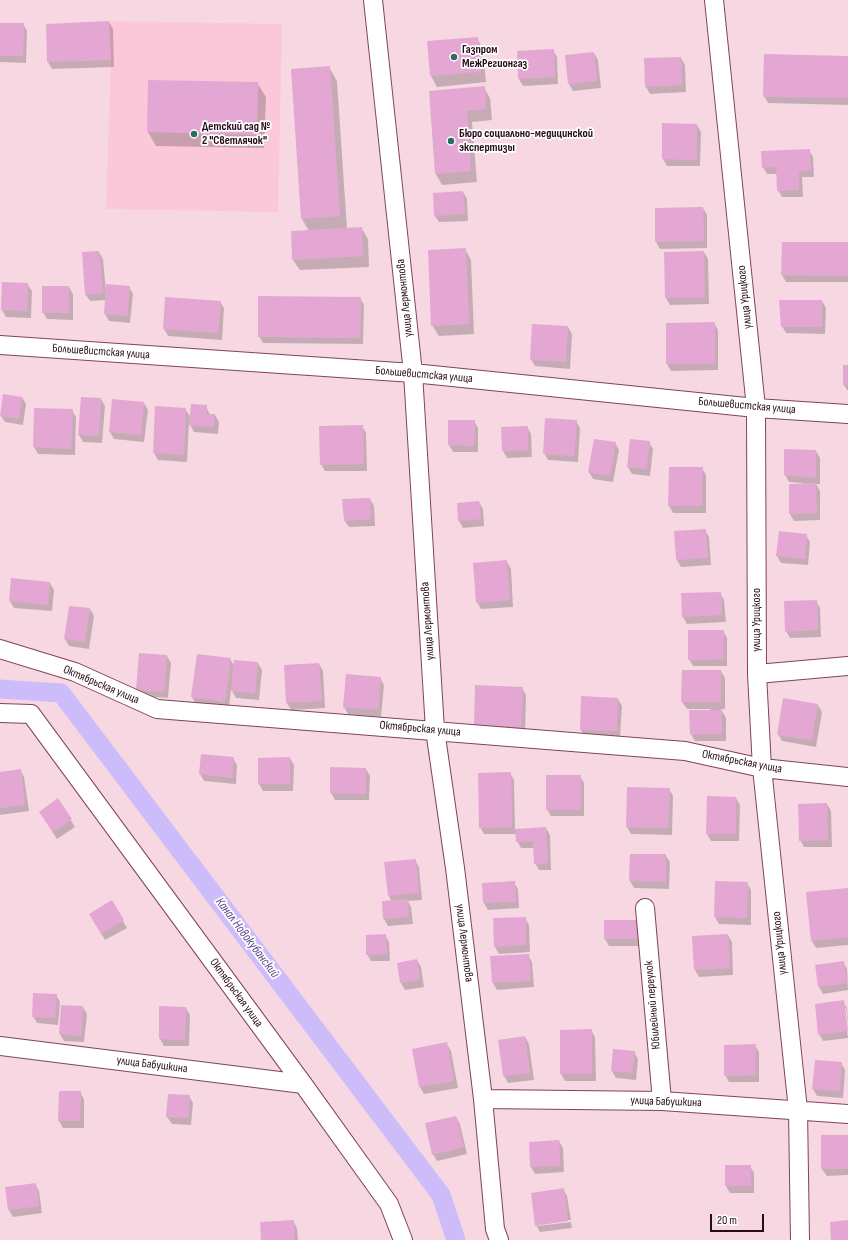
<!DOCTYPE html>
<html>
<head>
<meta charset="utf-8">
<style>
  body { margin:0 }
  #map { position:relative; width:848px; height:1240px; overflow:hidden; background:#f7d8e2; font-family:"Sofia Sans Condensed",sans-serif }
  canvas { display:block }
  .scale { position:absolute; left:710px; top:1214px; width:54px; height:18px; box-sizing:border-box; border:2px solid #270d18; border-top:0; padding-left:5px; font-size:12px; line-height:14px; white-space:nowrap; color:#270d18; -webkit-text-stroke:3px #fff; paint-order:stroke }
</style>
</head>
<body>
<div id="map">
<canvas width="848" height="1240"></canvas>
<div class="scale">20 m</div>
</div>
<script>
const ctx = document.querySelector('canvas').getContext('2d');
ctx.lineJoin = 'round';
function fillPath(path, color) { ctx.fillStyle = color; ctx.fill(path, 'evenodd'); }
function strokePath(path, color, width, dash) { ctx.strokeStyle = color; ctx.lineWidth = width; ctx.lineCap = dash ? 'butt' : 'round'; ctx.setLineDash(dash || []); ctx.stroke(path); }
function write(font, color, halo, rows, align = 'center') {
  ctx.font = font + ' "Sofia Sans Condensed",sans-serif'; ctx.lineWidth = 3.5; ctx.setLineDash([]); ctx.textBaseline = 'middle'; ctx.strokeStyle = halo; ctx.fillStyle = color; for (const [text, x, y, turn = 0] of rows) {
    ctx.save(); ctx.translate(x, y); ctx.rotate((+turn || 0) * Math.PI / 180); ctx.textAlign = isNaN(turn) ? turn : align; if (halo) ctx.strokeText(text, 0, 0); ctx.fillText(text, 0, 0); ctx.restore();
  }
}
fillPath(new Path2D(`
  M109 21 282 24 278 212 106 209 111 60Z`), '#fbc8d9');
fillPath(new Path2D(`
  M109 22 113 29 114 67 52 69 48 62Z
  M0 24H23L27 31 26 63 0 62Z
  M477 38 483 49 486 82 437 87 431 76Z
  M553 50 557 57 558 84 523 86 519 79Z
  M594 53 598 60 601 88 573 91 569 84Z
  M848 57V105L768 103 764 96Z
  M681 58 685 65 686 92 650 94 646 87Z
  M329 67 337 81 347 229H362L368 239 369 267 300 270 293 260 309 231 302 219Z
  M149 81 257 83 266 97 264 148 156 146 148 132Z
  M484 88 490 98 492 120 472 122 477 182 442 185 436 174 430 92Z
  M697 125 701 132 700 166H667L663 159Z
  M809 150 813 157 814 177H802L803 197H782L778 190 777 174H767L763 167Z
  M463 192 467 199 468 221 439 222 435 216Z
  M703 208 707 215V248L660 249 656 242Z
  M848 243V282H786L782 275Z
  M465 249 471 260 474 334 439 336 432 325Z
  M99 252 103 259 106 292 129 287 133 294 130 323 109 321 105 314 106 300 90 301 86 295Z
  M704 252 708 259 709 304 670 305 666 298Z
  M27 284 32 291 31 318 6 317 2 310Z
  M69 287 73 294V320L47 319 43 312Z
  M360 298 364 305 363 344 263 343 259 336Z
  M822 301 826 308 825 334 786 333 782 326Z
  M220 302 224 308 222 340 168 336 164 329Z
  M714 323 718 330V370L671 371 667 364Z
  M568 327 572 334 570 369 535 366 531 359Z
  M848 366V391L844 385Z
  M22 397 26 404 23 425 5 422 1 416Z
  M101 399 105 406 102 443 83 442 79 435Z
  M144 403 148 410 144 442 114 439 110 432Z
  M206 406 210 415H215L219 422 218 434 194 432 189 423 187 462 158 460 154 453 185 409 191 418Z
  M35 409 72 410 76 417 75 455 38 454 34 447Z
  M449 421H474L478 428V452H453L449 445Z
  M576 421 580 428 578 462 548 460 544 453Z
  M362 426 366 433 367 471H325L321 464Z
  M527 427 531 434 532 457 507 458 503 451Z
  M649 442 653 449 650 476 632 474 628 467Z
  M615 443 619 450 613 482 593 479 589 472Z
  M816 451 820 458V484H816L820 491V520L794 521 790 514 803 483 789 482 785 475Z
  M670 468H702L706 475V513H673L669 506Z
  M370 499 374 506 375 526 349 527 344 520Z
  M479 502 483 509 484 526 463 528 459 521Z
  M705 530 709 537 711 565 681 567 677 560Z
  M806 535 810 542 808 565 781 563 777 556Z
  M507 562 511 569 513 607 481 609 477 602Z
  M12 579 50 583 54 590 52 611 14 608 10 601Z
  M720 593 724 600 726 622 687 624 683 617Z
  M816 601 820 608 821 637 790 638 786 631Z
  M90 609 94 616 89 649 69 646 65 639Z
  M723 631 727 638V666H693L689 659Z
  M198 655 230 659 235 667 258 663 262 670 259 700 236 698 231 689 229 708 196 704 192 697Z
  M167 656 171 663 168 698 141 696 137 689Z
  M319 664 323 671 325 708 291 710 287 703 285 666Z
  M721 671 725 678V709H721L726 718V741H695L691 734 711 709H687L682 702Z
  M380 678 384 685 381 717 348 714 344 707Z
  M476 686 522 688 526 695 525 734 479 732 475 725Z
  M618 699 622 706 620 738 585 737 581 730Z
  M818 705 822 712 816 747 782 741 778 734Z
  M233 758 237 765 236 784 204 781 200 774Z
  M290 758 294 765 293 791H263L259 784Z
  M366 769 370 776 369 800H335L331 793Z
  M20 770 24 777 29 811 0 815V773Z
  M510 773 514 780 515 830 546 828 550 835 551 870H539L535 863 534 848H521L517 841 516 834H484L480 827Z
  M580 776 584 783V816H551L547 809Z
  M669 789 673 796 672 835 631 834 627 827Z
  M736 798 740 805 739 841H711L707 834Z
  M58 800 75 827 57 839 44 819Z
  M827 804 831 811 832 847H804L800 840Z
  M631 855 666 856 670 862 669 889 634 888 630 881Z
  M415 860 419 867 422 900 408 901 411 907 413 924 388 926 384 919 383 902 391 901 389 896 385 863Z
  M514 883 518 889 519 908 488 910 484 903Z
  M747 883 751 890V925L719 924 715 917Z
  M848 889V945L816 948 812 941 807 893Z
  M111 901 127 928 105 940 90 914Z
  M525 918 529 925 530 952 499 954 495 947Z
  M637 921 641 928V946H609L605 939Z
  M385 935 389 942 390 961H371L367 954Z
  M728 935 732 942 733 975 699 977 695 970Z
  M528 955 532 962 534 987 497 990 493 983 491 957Z
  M417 960 421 967 424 987 405 990 401 983Z
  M843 962 847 969 848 990 823 994 819 987Z
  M56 995 60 1002 58 1025 37 1023 33 1016Z
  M843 1002 847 1008 848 1026 846 1008H844L848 1038 823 1041 819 1034Z
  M83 1007 87 1014 84 1042 64 1041 60 1034Z
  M160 1008H186L190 1015 189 1046H164L160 1039Z
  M591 1030 595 1037 596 1081H565L561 1074V1031Z
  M525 1037 529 1044 534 1080 508 1083 504 1076 499 1041Z
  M447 1044 451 1051 458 1088 424 1094 420 1087 413 1050Z
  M755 1045 759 1052V1082H729L725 1075Z
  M634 1052 638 1059 636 1080 616 1078 612 1071Z
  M841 1063 845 1070 843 1098 817 1096 813 1089Z
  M80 1092 84 1099V1128H63L59 1121Z
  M189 1096 193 1103 191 1125 172 1124 167 1117Z
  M456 1117 460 1124 467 1154 437 1161 433 1154Z
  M848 1136V1175L827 1176 822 1169Z
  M559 1141 563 1148 564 1172 535 1174 531 1167Z
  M750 1166 754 1173V1193H730L726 1186Z
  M35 1184 39 1191 42 1213 13 1217 9 1210Z
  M563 1189 567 1196 571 1220 538 1224V1226L571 1222 572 1228 540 1232 536 1225Z
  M293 1221 297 1228 298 1240H262Z`), '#0003');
strokePath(new Path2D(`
  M0 689 61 693 441 1195 456 1240`), '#ccbcfa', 19);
fillPath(new Path2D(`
  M109 21 111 60 47 62 46 24Z
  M0 23H24L23 56H0Z
  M478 37 481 72 430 76 427 41Z
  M554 49 555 77 518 79 517 51Z
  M594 52 597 81 568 84 565 55Z
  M764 54 848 56V98L763 97Z
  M681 57 682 85 645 87 644 58Z
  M330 66 340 216 301 219 291 69Z
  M148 80 258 82 257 135 147 132Z
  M485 86 486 109 467 111 471 171 435 174 429 91Z
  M662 123 697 124V160L662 159Z
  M810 149 811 170 799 171V190L777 191 776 167 762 168 761 151Z
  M463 191 465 214 434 216 433 193Z
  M703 207 704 241 655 242V208Z
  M362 227 363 256 292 260 291 231Z
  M782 242H848V276L781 275Z
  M466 248 469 324 431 326 428 250Z
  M99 251 103 293 85 295 82 252Z
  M704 251 705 298H665L664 252Z
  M2 282 28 283 27 311 1 310Z
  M106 284 130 286 127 316 104 314Z
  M42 286H69V313H42Z
  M258 296 361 297 360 338 258 337Z
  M165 297 221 301 218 333 163 329Z
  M779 300H822V327H781Z
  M715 322V364H666V323Z
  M532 324 568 326 566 362 530 360Z
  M843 365H848V385H843Z
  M3 394 22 397 19 419 0 416Z
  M81 397 101 398 99 436 78 435Z
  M112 399 144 402 141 435 109 432Z
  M191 404 207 405 206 414H215L214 427 189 425Z
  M155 406 186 408 184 455 153 453Z
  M34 408 73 409 71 449 33 447Z
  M545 418 577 420 574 456 543 454Z
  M448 420H475L474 446 448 445Z
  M363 425 364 464 320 465 319 426Z
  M528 426V450L502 451 501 427Z
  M594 439 616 442 610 476 588 472Z
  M630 439 650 441 646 469 627 467Z
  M784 449 816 450V478L784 475Z
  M669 467H703L702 506H668Z
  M816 483 817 513 789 514V484Z
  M370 498 371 519 344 521 342 499Z
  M479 501 481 519 458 521 457 503Z
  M706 529 708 558 676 560 674 531Z
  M779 531 807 534 805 559 776 556Z
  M507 560 510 600 476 603 473 563Z
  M11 578 50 582 48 605 9 601Z
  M721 592 722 615 682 617 681 593Z
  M817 600 818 630 785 632 784 601Z
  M69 606 90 608 85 642 64 639Z
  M688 630H724V659L688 660Z
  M139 653 167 655 164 692 136 690Z
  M197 654 231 658 225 702 191 697Z
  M234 660 258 662 255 693 231 691Z
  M319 663 322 701 286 703 284 665Z
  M682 670H721V702H681Z
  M346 674 381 677 378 710 343 707Z
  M475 685 523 687 521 727 474 725Z
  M581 696 618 698 617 731 580 730Z
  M783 698 818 704 812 740 777 735Z
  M689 710H722V734L690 735Z
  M201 754 234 757 232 778 199 774Z
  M290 757V784H258V758Z
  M330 767 366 768V794L330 793Z
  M21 769 25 805 0 808V772Z
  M511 772 512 827 479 828 478 773Z
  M546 775H581V810H546Z
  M627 787 670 788 668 828 626 827Z
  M707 796 736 797V834H706Z
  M58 798 72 819 53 832 39 812Z
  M827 803 828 840 799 841 798 804Z
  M546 827 548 863 534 864 533 841 516 842 515 829Z
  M630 854H666V882L629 881Z
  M416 859 419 893 388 896 384 862Z
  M515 881 516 902 483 903 482 883Z
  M715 881 748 882 747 918 714 917Z
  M848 888V937L811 941 806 892Z
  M408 899 409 917 383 919 382 901Z
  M112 900 124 920 101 934 89 914Z
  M526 917V945L494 947 493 918Z
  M604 920H637L638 939H604Z
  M386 934 387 954 366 955V935Z
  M728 934 730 968 694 970 692 936Z
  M529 954 531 981 492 983 490 956Z
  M417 959 420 980 400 983 397 963Z
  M844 961 847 983 818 987 815 965Z
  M33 993 57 994 55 1018 32 1017Z
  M844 1000 848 1031 818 1035 815 1004Z
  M61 1005 83 1006 81 1036 59 1034Z
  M159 1006 186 1007 185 1040 159 1039Z
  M592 1029V1074H560V1030Z
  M525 1036 530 1073 503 1076 498 1040Z
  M447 1042 454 1081 419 1087 412 1049Z
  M756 1044V1075L724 1076V1045Z
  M613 1049 635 1051 632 1073 611 1071Z
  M815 1060 842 1062 840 1091 812 1089Z
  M59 1091H81L80 1121H58Z
  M168 1094 190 1095 188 1118 166 1117Z
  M456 1116 464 1147 432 1155 425 1123Z
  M821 1135H848V1169H821Z
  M559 1140 560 1166 530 1167 529 1142Z
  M725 1165H751V1186H725Z
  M36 1183 39 1206 8 1210 5 1187Z
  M564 1188 568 1221 535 1226 531 1193Z
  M294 1220 295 1240H261L260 1222Z
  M848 1220V1240H831L830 1222Z`), '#e4a7d3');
const minor = new Path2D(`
  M373 0 413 373 435 730 455 868 483 1099 495 1229 499 1240
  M714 0 756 408 757 674 762 768 798 1110 800 1240
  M0 345 413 373 756 408 848 414
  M0 649 75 672 157 709 685 751 762 768 848 777
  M757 674 848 666
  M0 713 31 714 303 1084 389 1204 403 1240
  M645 908 662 1101
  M0 1046 303 1084
  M483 1099 662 1101 848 1114`);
strokePath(minor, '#82425b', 20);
strokePath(minor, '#fff', 18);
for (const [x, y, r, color] of [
  [454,57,4,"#2b6e60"],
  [194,134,4,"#2b6e60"],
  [451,141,4,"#2b6e60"]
]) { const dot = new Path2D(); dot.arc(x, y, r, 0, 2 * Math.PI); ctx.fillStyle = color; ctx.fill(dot); strokePath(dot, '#fff', 1.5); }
write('bold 12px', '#270d18', '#fff', [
  ["Газпром",462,50],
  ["МежРегионгаз",462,64],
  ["Детский сад №",202,127],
  ["2 \"Светлячок\"",202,141],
  ["Бюро социально-медицинской",459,134],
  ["экспертизы",459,148]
], 'left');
write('12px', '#270d18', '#fff', [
  ["улица Урицкого",745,297,-96],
  ["улица Лермонтова",405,298,-96],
  ["Большевистская улица",101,352,4],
  ["Большевистская улица",424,375,5],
  ["Большевистская улица",747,406,5],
  ["улица Урицкого",757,620,-90],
  ["улица Лермонтова",428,621,-94],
  ["Октябрьская улица",101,685,23],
  ["Октябрьская улица",420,729,5],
  ["Октябрьская улица",742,762,11],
  ["улица Лермонтова",464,943,83],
  ["улица Урицкого",780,943,-96],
  ["Октябрьская улица",236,993,54],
  ["Юбилейный переулок",653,1005,-95],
  ["улица Бабушкина",152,1065,7],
  ["улица Бабушкина",666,1102,2]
]);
write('italic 13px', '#5c438d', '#fff', [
  ["Канал Новокубанский",247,938,53]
]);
</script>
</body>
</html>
